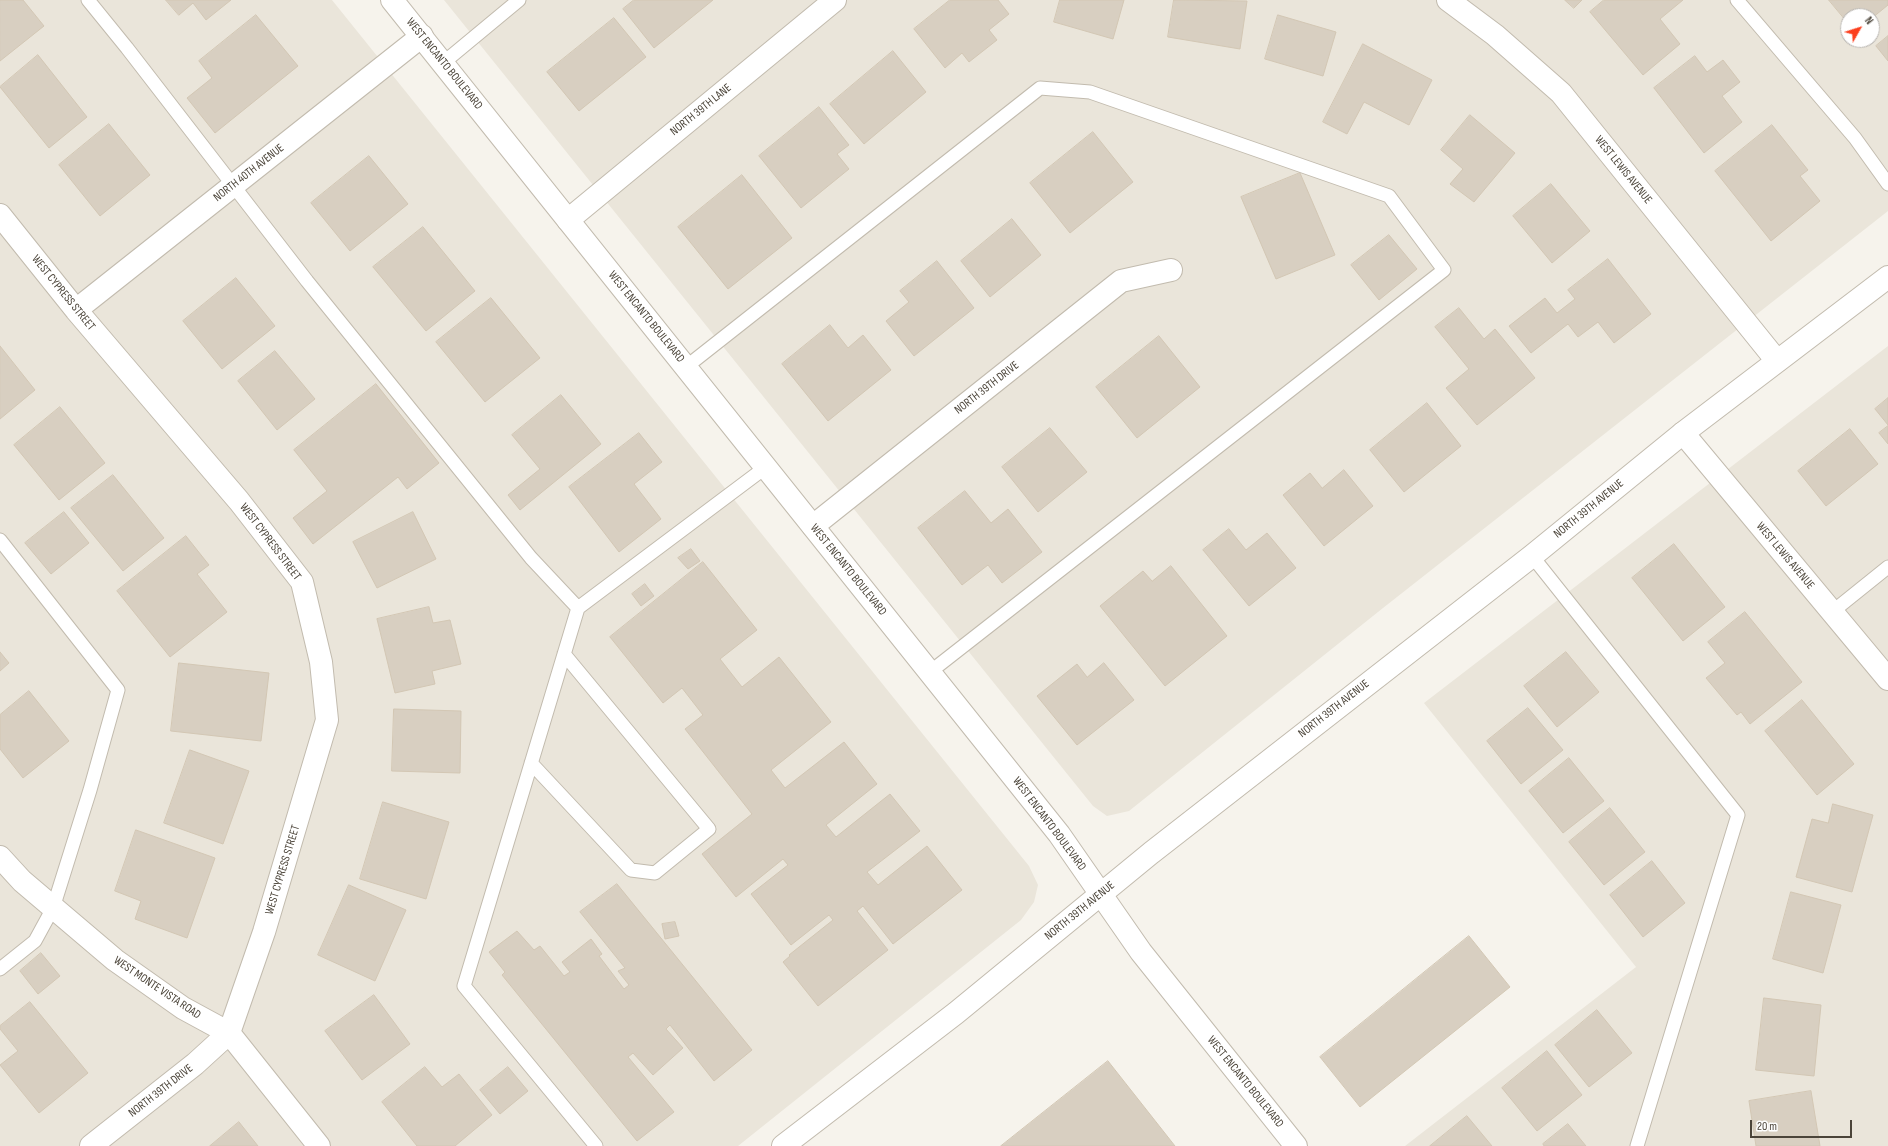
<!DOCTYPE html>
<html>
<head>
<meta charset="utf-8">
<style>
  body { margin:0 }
  #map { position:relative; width:1888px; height:1146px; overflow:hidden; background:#f6f3ec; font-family:"Sofia Sans Condensed",sans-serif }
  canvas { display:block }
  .north { position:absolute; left:1840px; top:8px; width:40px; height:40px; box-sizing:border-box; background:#fff; border:1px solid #b7b4b0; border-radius:50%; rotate:51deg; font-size:11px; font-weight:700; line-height:16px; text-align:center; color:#4b4439 }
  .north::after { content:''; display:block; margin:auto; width:14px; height:18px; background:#fc3f1d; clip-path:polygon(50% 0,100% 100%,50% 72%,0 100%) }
  .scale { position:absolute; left:1750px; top:1120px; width:102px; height:18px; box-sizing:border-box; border:2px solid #4b4439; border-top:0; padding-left:5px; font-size:12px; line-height:14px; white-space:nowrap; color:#4b4439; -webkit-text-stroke:3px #fff; paint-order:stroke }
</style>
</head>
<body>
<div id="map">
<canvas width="1888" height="1146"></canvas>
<div class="north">N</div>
<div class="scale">20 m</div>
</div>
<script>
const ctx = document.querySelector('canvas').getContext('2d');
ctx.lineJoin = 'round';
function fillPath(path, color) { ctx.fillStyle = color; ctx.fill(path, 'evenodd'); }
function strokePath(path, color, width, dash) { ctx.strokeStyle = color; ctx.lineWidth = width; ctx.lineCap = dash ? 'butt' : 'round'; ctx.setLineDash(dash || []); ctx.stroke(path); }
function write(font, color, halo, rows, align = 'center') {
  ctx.font = font + ' "Sofia Sans Condensed",sans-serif'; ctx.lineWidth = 3; ctx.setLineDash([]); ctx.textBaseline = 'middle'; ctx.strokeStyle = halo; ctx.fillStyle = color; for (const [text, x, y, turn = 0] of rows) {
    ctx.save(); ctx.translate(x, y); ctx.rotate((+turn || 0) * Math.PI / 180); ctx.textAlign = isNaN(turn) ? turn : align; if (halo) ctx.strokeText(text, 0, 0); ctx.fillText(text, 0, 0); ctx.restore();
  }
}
fillPath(new Path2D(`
  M0 0H332L1029 866 1038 885 1034 902 1021 920 738 1146H0Z
  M444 0H1888V211L1383 608 1129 811 1107 816 1093 806ZM1848 16H1872V40H1848Z
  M1888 346V1146H1405L1636 967 1424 703Z`), '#eae5da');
const building = new Path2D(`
  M0 0H23L44 26 0 61Z
  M166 0H231L206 20 193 3 179 15Z
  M634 0H713L654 48 623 9Z
  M950 0H998L1009 14 989 30 997 40 969 62 962 53 945 68 914 29Z
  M1060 0H1124L1113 39 1054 22Z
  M1174 0 1247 1 1240 49 1168 37Z
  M1565 0H1582L1574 8Z
  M1604 0H1683L1660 19 1680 44 1643 75 1590 12Z
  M1829 0H1888V5L1872 18V16H1848V23Z
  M256 15 298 66 215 133 187 98 212 78 199 61Z
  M1278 15 1336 32 1323 76 1265 59Z
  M614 18 646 57 579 111 547 72Z
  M1888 36V61L1876 46Z
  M1363 44 1432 80 1409 125 1364 102 1347 134 1323 122Z
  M893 51 926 92 864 144 830 104Z
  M38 55 87 117 49 148 0 87Z
  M1695 56 1707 72 1723 60 1740 82 1722 96 1742 122 1704 153 1654 88Z
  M819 107 849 145 837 154 849 169 801 208 759 156Z
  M1470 115 1515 153 1474 202 1450 184 1463 169 1441 150Z
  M109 124 150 175 100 216 59 165Z
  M1772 125 1808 170 1800 176 1820 201 1771 241 1715 171Z
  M1093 132 1133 182 1070 233 1030 183Z
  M369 156 408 204 350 251 311 203Z
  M1300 173 1335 255 1276 279 1241 197Z
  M742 175 792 238 728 289 678 227Z
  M1551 184 1590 231 1552 263 1513 216Z
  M1012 219 1041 255 990 297 961 261Z
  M423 227 475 291 426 331 373 267Z
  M1389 235 1417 269 1379 300 1351 265Z
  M1608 259 1651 314 1614 343 1598 322 1578 337 1568 324 1531 353 1509 326 1545 298 1557 313 1575 299 1568 290Z
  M937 261 974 308 914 356 886 321 909 302 900 291Z
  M236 278 275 326 222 369 183 321Z
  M491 298 540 358 485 402 436 342Z
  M1459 308 1484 339 1495 329 1535 378 1477 425 1446 388 1469 369 1435 327Z
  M830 325 848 348 863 335 891 370 828 421 782 364Z
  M1159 336 1200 387 1137 438 1096 387Z
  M0 346 35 390 0 419Z
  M275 351 315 399 277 430 238 381Z
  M376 384 439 463 407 489 398 477 313 544 293 518 327 491 294 450Z
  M561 395 601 444 520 510 508 495 540 469 512 435Z
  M1888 398V425L1875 409Z
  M1427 403 1461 446 1404 492 1370 450Z
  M60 407 105 463 59 500 14 445Z
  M1888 426V444L1879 433Z
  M1050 428 1087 472 1038 512 1002 467Z
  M1850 429 1878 464 1826 506 1798 471Z
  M639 433 662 462 634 484 661 519 619 552 569 487Z
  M1344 470 1373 506 1324 546 1283 495 1310 473 1322 488Z
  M113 475 164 538 123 571 71 508Z
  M965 491 991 523 1008 509 1042 552 1002 583 988 565 962 585 918 528Z
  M64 512 89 543 51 574 25 543Z
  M413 512 436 559 377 588 353 542Z
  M1229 529 1246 550 1267 533 1296 568 1249 606 1203 550Z
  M186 536 209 565 197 574 227 612 170 657 117 591Z
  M1674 544 1725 607 1683 641 1632 578Z
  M691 549 700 561 688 569 678 558Z
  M703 562 757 630 720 659 742 687 779 657 831 722 771 770 785 788 844 742 877 784 826 825 836 837 890 794 920 831 867 872 878 885 927 846 962 890 893 944 863 906 857 911 888 950 818 1006 783 962 790 956 789 955 833 920 829 915 791 945 751 894 788 865 783 859 736 897 702 854 752 814 685 729 703 715 682 688 663 703 610 637Z
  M1171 566 1227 636 1165 686 1100 606 1143 571 1152 581Z
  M645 584 654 596 641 606 632 594Z
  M429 607 433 623 450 620 461 664 432 671 435 684 395 693 377 619Z
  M1745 612 1802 682 1750 724 1741 712 1737 715 1706 678 1725 663 1708 642Z
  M0 652 9 663 0 671Z
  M1566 652 1599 692 1557 727 1524 686Z
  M179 663 269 673 261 741 171 731Z
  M1104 663 1134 700 1077 745 1037 696 1077 664 1087 677Z
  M29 691 69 741 23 778 0 749V715Z
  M1802 700 1854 764 1817 795 1765 731Z
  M1528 708 1563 750 1521 784 1487 741Z
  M394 709 461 711 460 773 392 771Z
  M190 750 249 771 223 844 164 823Z
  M1569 758 1604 801 1563 833 1529 791Z
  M383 802 449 822 426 899 360 879Z
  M1833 804 1873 815 1852 892 1796 877 1812 819 1828 823Z
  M1610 808 1645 852 1604 885 1569 842Z
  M136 830 215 858 187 938 135 919 141 901 115 891Z
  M1652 861 1685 903 1643 937 1610 895Z
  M617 884 752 1050 714 1081 670 1025 666 1029 683 1048 653 1075 633 1053 628 1057 674 1112 637 1141 502 975 505 972 489 952 517 931 534 950 540 946 564 976 570 972 562 962 591 939 602 954 599 956 624 989 629 985 618 971 625 968 580 912Z
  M349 885 406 910 375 981 318 955Z
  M1791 892 1841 905 1823 973 1773 959Z
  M675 922 679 936 665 939 662 924Z
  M1469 936 1510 987 1360 1107 1320 1057Z
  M41 953 60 976 38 994 20 971Z
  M374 995 410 1044 362 1080 325 1031Z
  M1764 998 1821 1005 1814 1076 1756 1070Z
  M30 1002 88 1073 39 1113 0 1065 18 1051 0 1029V1026Z
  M1597 1010 1632 1053 1589 1087 1555 1045Z
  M1547 1051 1582 1095 1537 1131 1502 1088Z
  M1108 1061 1175 1146H1001Z
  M425 1067 442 1087 459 1074 492 1115 455 1146H417L382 1102Z
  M508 1067 528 1091 500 1114 480 1090Z
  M1811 1091 1820 1146H1756L1749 1101Z
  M1467 1116 1492 1146H1430Z
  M239 1122 258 1146H210Z
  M1568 1124 1586 1146H1544L1543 1144Z`);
fillPath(building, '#d8cfc1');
strokePath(building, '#d3c7b4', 1);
const service = new Path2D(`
  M88 0 127 48 307 281 531 558 578 608 464 986 596 1146
  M1737 0 1855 138 1888 184
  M443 63 519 0
  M686 367 1040 88 1090 92 1389 196 1444 270 930 672
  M0 540 118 690 90 790 53 908 35 941 0 969
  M1532 556 1738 815 1637 1146
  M578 608 766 467
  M1832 612 1888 567
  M531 763 631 870 655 873 709 829 564 654`);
const minor = new Path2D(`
  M1448 0 1495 35 1561 93 1777 361
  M0 215 76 310 239 501 302 582 321 662 327 720 264 932 229 1033 195 1064 91 1146
  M568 220 835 0
  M76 310 422 36
  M1683 433 1888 679
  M813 526 1121 281 1171 270
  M0 857 22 881 115 960 183 1008 229 1033 319 1146`);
const tertiary = new Path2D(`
  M392 0 1059 834 1141 952 1296 1146
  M783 1146 956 1013 1151 853 1532 556 1683 433 1888 277`);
strokePath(service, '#c2bbae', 15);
strokePath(minor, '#c2bbae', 24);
strokePath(tertiary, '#c2bbae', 24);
strokePath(service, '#fff', 13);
strokePath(minor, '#fff', 22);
strokePath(tertiary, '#fff', 22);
write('12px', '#4b4439', '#fff', [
  ["WEST ENCANTO BOULEVARD",444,64,51],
  ["NORTH 39TH LANE",701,110,-39],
  ["WEST LEWIS AVENUE",1623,170,51],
  ["NORTH 40TH AVENUE",249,173,-38],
  ["WEST CYPRESS STREET",63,293,51],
  ["WEST ENCANTO BOULEVARD",646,317,51],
  ["NORTH 39TH DRIVE",987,388,-38],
  ["NORTH 39TH AVENUE",1589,509,-39],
  ["WEST CYPRESS STREET",270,542,53],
  ["WEST LEWIS AVENUE",1785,556,50],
  ["WEST ENCANTO BOULEVARD",848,570,51],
  ["NORTH 39TH AVENUE",1334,709,-38],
  ["WEST ENCANTO BOULEVARD",1049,824,53],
  ["WEST CYPRESS STREET",283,870,-73],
  ["NORTH 39TH AVENUE",1080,911,-39],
  ["WEST MONTE VISTA ROAD",157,988,34],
  ["WEST ENCANTO BOULEVARD",1245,1082,51],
  ["NORTH 39TH DRIVE",161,1091,-38]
]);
</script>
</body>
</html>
